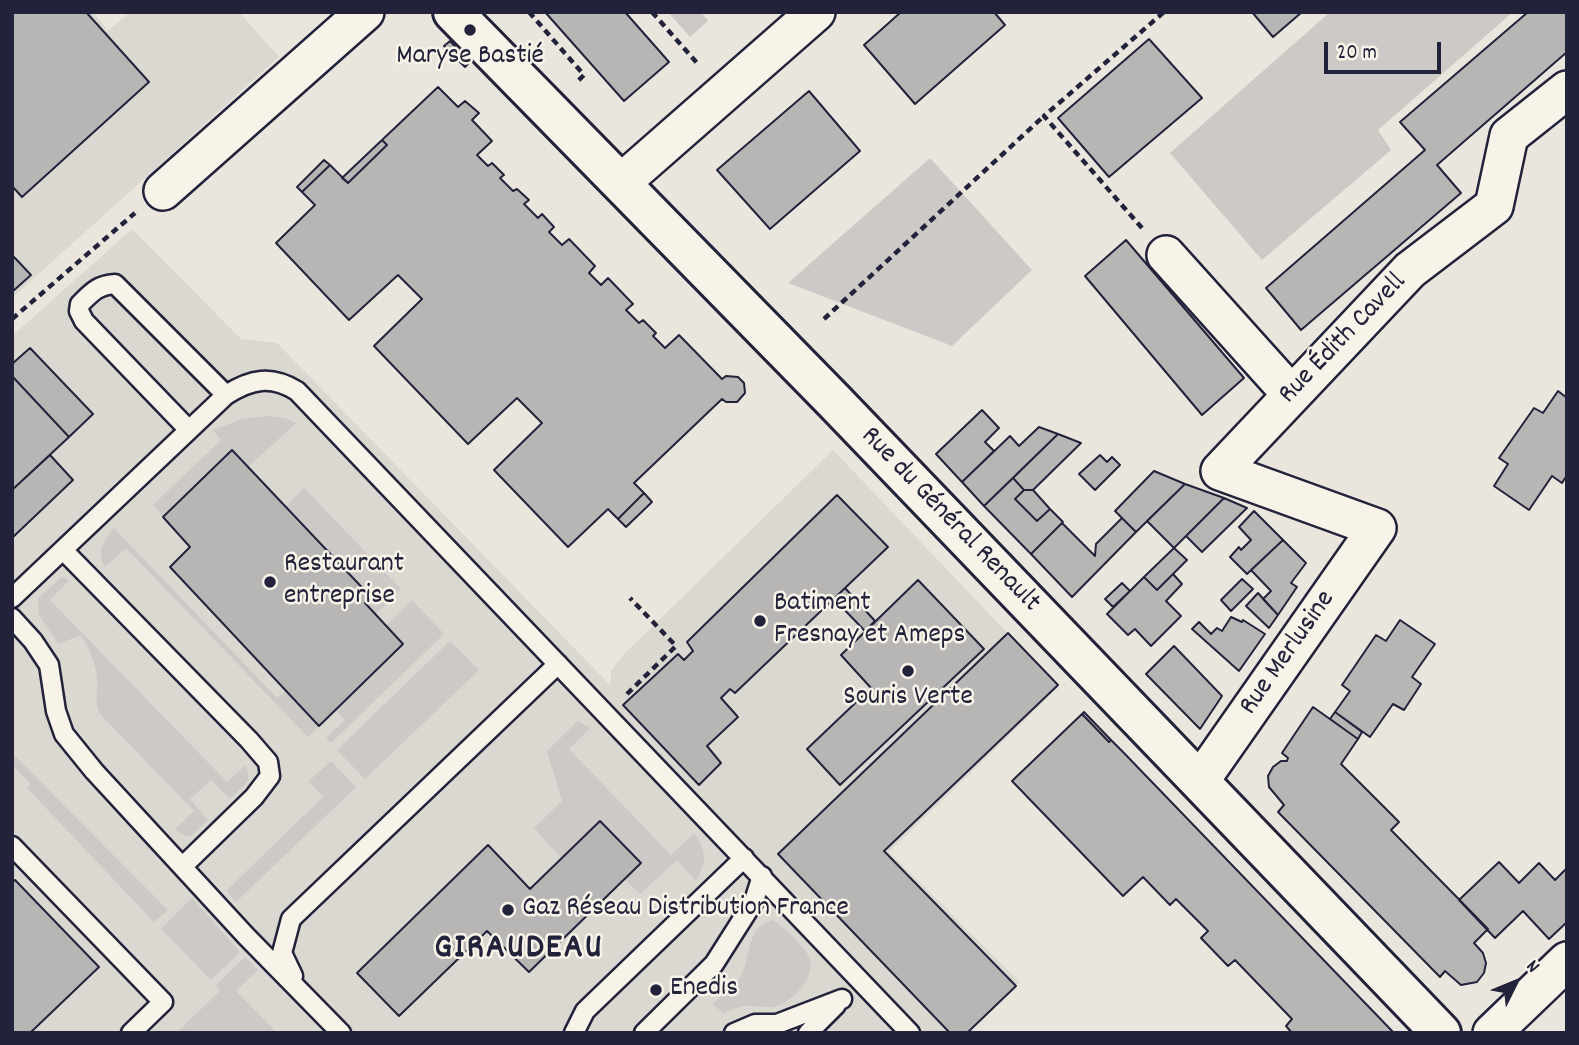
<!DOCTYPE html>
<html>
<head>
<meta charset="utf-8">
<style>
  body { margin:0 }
  #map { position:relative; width:1579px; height:1045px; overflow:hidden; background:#eae6de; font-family:Dekko,sans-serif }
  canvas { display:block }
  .frame { position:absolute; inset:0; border:14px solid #22223b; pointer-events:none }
  .north { position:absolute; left:1481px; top:947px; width:70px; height:70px; -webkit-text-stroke:5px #f7f3e8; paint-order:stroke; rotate:47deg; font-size:19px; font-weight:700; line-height:28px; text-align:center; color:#22223b }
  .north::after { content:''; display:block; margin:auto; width:24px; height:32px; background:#22223b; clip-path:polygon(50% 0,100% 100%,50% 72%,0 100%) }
  .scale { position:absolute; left:1324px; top:42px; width:117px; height:32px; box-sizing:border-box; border:4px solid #22223b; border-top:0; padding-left:9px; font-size:21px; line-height:24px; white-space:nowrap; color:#22223b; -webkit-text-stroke:5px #f7f3e8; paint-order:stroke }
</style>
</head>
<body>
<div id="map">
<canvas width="1579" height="1045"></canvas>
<div class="frame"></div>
<div class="north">N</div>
<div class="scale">20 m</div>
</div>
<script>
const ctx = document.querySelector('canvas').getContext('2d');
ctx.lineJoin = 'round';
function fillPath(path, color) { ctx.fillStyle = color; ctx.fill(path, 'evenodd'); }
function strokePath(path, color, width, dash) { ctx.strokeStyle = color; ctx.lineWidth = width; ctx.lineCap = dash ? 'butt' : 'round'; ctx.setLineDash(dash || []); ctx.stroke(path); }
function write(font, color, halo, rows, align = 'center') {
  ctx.font = font + ' Dekko,sans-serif'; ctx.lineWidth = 5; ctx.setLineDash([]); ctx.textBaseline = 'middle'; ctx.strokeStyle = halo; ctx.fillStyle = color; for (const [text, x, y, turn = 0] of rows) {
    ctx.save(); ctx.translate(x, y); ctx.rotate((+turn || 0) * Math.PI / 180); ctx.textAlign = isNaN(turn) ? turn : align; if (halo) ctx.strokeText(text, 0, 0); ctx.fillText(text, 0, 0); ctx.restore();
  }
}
fillPath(new Path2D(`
  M12 12H93L108 31 130 12H239L279 57 12 298Z
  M132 229 241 339 277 343 611 686V671L622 656 833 450 1059 687 889 852 1020 982 967 1033H12V336Z`), '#dbd8d2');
fillPath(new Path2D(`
  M668 12H701L708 21 690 37Z
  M1330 12H1513L1378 130 1391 150 1262 260 1170 153Z
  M930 158 1032 270 952 346 788 283Z
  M268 416 285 418 296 423 248 467 231 450 163 517 153 505 221 440 213 430 242 419Z
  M304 488 401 589 376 614 365 603 371 596 285 507Z
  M114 528 277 698 286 691 319 726 308 737 126 548 105 567C96 552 103 541 114 528Z
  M62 577 69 581 50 600 227 782 246 765 249 780 230 799 211 780 190 799 208 820 191 836H185L175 829 194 811 100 714C94 702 98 692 97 679 96 663 89 648 81 635L58 644 39 615 38 598Z
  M412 600 444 634 331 743 326 738 345 720 336 710 403 644 386 626Z
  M450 641 479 670 365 779 337 750Z
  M578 721 590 728 569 749 671 855 694 833C707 851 707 862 696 881L677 860 640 894 624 879 641 863 600 821 561 858 534 828 562 801 547 751Z
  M12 753 168 910 154 922 27 788 31 784 12 765Z
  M331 761 356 787 236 902 226 891 323 797 309 781Z
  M192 898 240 952 211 980 161 929Z
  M772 920C782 925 807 948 810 960 815 977 793 1001 777 1006 770 1009 762 1006 755 1006 742 1005 734 1008 724 1014L713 1004C721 995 735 986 741 976 751 956 746 927 772 920Z
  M245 957 258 970 236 991 277 1033H176L220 991 216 985Z`), '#cdc9c6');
const building = new Path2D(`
  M12 12H86L149 82 22 197 12 186Z
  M545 12H625L669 62 624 101Z
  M901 12H994L1005 25 915 104 864 45Z
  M1252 12H1302L1273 37Z
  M1528 12H1567V52L1437 165 1461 193 1301 330 1266 288 1425 150 1400 122Z
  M1149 39 1202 98 1109 177 1058 118Z
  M450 41 470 62 465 67 444 46Z
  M438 87 458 107 465 101 479 113 472 120 492 141 477 155 488 166 492 163 504 175 500 178 513 191 517 189 529 200 524 204 538 218 542 214 554 227 549 232 562 245 569 239 595 266 589 273 601 285 608 278 633 304 626 310 639 323 643 320 656 333 653 336 665 348 679 335 722 379 726 376 738 377 744 383 745 393 737 402H726L722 399 634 483 644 493 618 519 608 509 568 547 494 470 542 423 517 398 468 444 374 346 422 299 398 275 349 320 276 243 315 205 302 192 330 165 348 183 387 145 382 140Z
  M809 91 860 151 770 229 717 170Z
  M382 140 387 145 348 183 342 178Z
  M324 160 330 165 302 192 297 187Z
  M1126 240 1244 378 1202 415 1085 276Z
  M14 257 31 275 12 292V258Z
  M30 348 93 414 69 437 12 376V364Z
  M12 376 69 437 12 490Z
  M1558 391 1567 398V475L1562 483 1552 476 1529 510 1494 486 1508 464 1499 458 1534 408 1543 413Z
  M982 410 999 428 985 442 994 451 962 482 936 454Z
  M1039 427 1058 434 984 506 962 482 1010 436 1019 446Z
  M1058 434 1081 443 1033 490H1024L1013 478Z
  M232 450 371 597 365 603 403 644 319 726 170 567 190 547 163 517Z
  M50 455 73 480 12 538V490Z
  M1100 455 1107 462 1112 457 1120 465 1095 490 1079 474Z
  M1154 471 1185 484 1136 532 1115 511Z
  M1013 478 1024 490 1015 499 1037 521 1050 509 1063 522 1031 554 984 506Z
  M1185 484 1224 498 1174 548 1147 521Z
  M1024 490H1033L1050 509 1037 521 1015 499Z
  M644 493 652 502 626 527 618 519Z
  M837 495 888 547 735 693 730 689 721 698 738 717 707 746 721 763 699 785 623 705 678 654 684 660 693 651 687 642Z
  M1224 498 1247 508 1202 552 1186 536Z
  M1254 511 1283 540 1247 574 1230 557 1239 547 1241 550 1251 540 1239 527Z
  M1122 518 1136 532 1072 597 1031 554 1062 523 1095 556 1096 544Z
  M1283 540 1306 563 1291 583 1297 587 1278 615 1263 599 1271 591 1251 570Z
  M1174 548 1187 560 1157 590 1144 577Z
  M1173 574 1182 584 1166 601 1181 616 1151 646 1135 629 1128 635 1107 614 1144 577 1157 590Z
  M1242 579 1253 589 1231 611 1221 600Z
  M918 580 984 649 840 785 807 749 871 688 841 655Z
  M1122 583 1130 591 1113 607 1105 599Z
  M845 588 875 621 865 631 834 599Z
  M1258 593 1278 615 1269 628 1246 606Z
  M1231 617 1242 622 1243 620 1265 634 1239 671 1192 629 1199 622 1211 634 1217 628 1222 631Z
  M1400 620 1435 644 1412 677 1421 684 1404 710 1393 704 1370 737 1335 712 1350 691 1342 685 1376 635 1386 641Z
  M1008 633 1058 685 884 851 1016 986 967 1033H950L778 854Z
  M1174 646 1222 696 1200 729 1146 674Z
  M1313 707 1358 739 1341 764 1399 822 1391 830 1488 929 1474 943 1483 953 1486 963 1484 973 1477 982 1461 985 1445 971 1440 977 1278 812 1284 805 1269 787 1268 776 1273 767 1281 761H1287L1288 758 1282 753Z
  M1084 712 1111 740 1109 742 1082 714Z
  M1335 712 1362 732 1358 739 1330 719Z
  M1082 714 1109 742 1111 740 1123 752 1394 1033H1292L1286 1026 1292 1019 1235 960 1228 966 1201 938 1208 931 1176 899 1170 905 1143 877 1123 896 1012 781Z
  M600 821 641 863 529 972 487 931 399 1016 357 973 488 845 530 889Z
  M1499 862 1519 883 1539 863 1555 880 1567 868V922L1549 939 1523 911 1495 938 1459 900Z
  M15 880 99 967 30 1033H12V882Z`);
fillPath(building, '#b8b6b5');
strokePath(building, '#22223b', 2);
const lane = new Path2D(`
  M189 430 84 321 79 311 80 304C92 292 98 285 115 284L226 395
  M63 550 249 740 268 762 270 776 254 797 183 866
  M12 598 226 395C251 379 271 375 297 391L910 1033
  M12 618 33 641 49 665 56 711 64 734 94 771 246 936 341 1033
  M12 846 163 1002 131 1033
  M293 976 282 953 291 919 558 664
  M574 1033 585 1011 744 858
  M644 1033 714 964 754 901 762 876
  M734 1033 755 1024H777L842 999
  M808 1033 836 1005`);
const street = new Path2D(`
  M621 183 816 12
  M163 191 365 12
  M1166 255 1291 394
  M1200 781 1377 528 1220 471 1410 270 1494 206 1509 136 1567 90
  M1492 1033 1567 961`);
const secondary = new Path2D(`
  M453 12 834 401 1441 1033`);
strokePath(lane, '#22223b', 23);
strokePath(street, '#22223b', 42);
strokePath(secondary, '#22223b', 44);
strokePath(new Path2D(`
  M529 12 584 75 577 82
  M652 12 698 64
  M1142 228 1044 116 1164 12
  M12 319 135 213
  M824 319 1044 116
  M627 694 676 646 630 598`), '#22223b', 4.5, [7, 5]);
strokePath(lane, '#f7f3e8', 18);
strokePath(street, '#f7f3e8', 37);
strokePath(secondary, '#f7f3e8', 38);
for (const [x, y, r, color] of [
  [470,30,7,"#22223b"],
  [270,582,7,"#22223b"],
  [760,621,7,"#22223b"],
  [908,671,7,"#22223b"],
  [508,910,7,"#22223b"],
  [656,990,7,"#22223b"]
]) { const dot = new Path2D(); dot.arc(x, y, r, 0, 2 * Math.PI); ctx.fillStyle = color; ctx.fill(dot); strokePath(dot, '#f7f3e8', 2.5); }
write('28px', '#22223b', '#f7f3e8', [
  ["Maryse Bastié",470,58,"center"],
  ["Restaurant",284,566],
  ["entreprise",284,598],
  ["Batiment",774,605],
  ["Fresnay et Ameps",774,637],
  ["Souris Verte",908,699,"center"],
  ["Gaz Réseau Distribution France",522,910],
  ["Enedis",670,990]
], 'left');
write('28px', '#22223b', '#f7f3e8', [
  ["Rue Édith Cavell",1344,340,-46],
  ["Rue du Général Renault",949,521,46],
  ["Rue Merlusine",1289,654,-55]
]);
ctx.letterSpacing = '2px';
write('bold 35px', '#22223b', '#f7f3e8', [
  ["GIRAUDEAU",519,951]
]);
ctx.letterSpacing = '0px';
</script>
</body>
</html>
